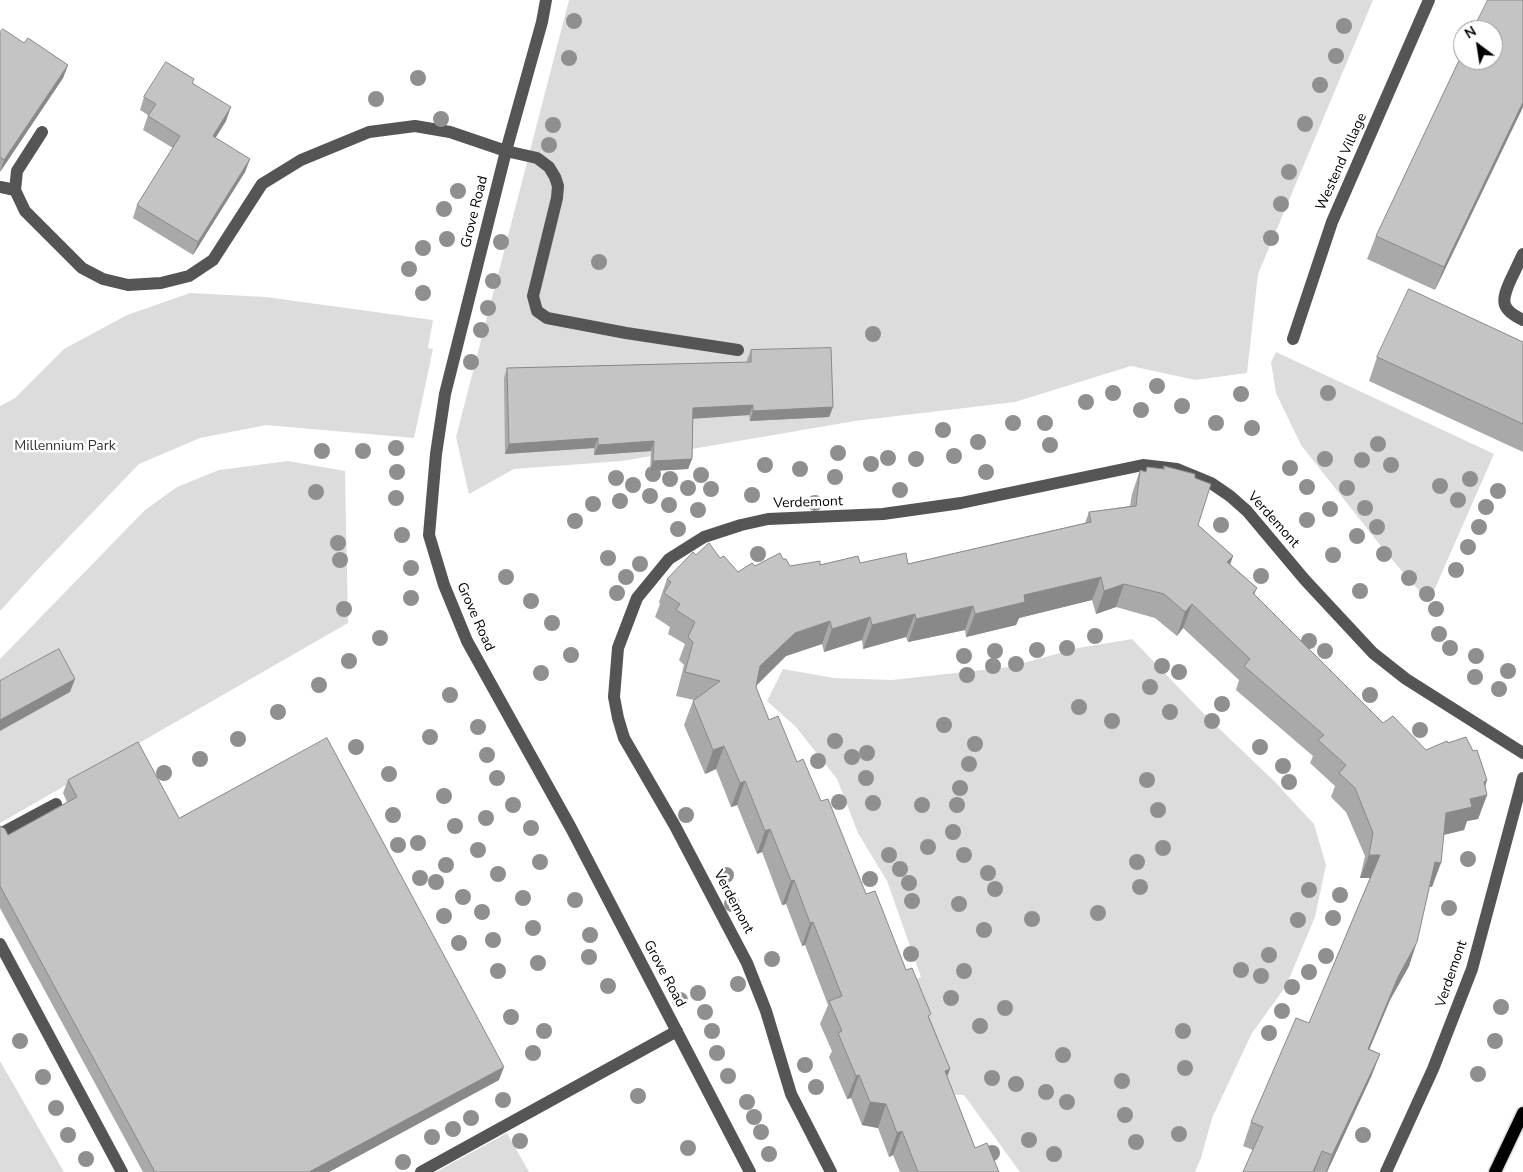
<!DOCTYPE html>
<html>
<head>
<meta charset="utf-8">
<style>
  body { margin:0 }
  #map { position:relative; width:1523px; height:1172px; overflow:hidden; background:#fff; font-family:"Nunito Sans",sans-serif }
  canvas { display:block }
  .north { position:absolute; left:1453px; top:20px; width:50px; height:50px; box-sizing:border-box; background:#fff; border:1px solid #999; border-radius:50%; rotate:329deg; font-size:14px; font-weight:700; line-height:20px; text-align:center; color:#000 }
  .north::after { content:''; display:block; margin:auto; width:18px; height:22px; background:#000; clip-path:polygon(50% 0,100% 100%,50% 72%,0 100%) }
</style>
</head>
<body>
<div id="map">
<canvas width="1523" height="1172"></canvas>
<div class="north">N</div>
</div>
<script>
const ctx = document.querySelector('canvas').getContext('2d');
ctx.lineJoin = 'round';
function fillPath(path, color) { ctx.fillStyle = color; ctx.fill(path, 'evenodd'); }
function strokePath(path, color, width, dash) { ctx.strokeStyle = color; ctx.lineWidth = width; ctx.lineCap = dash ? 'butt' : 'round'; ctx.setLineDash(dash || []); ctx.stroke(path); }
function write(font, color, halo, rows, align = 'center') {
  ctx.font = font + ' "Nunito Sans",sans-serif'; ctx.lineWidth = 5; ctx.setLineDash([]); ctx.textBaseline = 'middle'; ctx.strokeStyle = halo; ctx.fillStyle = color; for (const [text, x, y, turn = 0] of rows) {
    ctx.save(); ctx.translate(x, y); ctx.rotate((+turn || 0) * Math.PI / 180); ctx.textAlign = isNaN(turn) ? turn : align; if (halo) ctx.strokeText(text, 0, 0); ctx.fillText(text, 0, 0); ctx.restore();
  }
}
fillPath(new Path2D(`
  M569 0H1373L1258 274 1247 373 1195 380 1131 366 1015 402 855 421 622 461 514 469 469 494 456 437Z
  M190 293 266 297 433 320 428 348 433 349 414 438 266 425 200 438 139 464 42 565 0 611V406L15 398 64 349 127 315Z
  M1276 352 1494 454 1429 602 1388 555 1301 445 1276 393 1271 362Z
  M288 461 345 471 348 623 0 823V659L145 510 177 487 219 470Z
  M1132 639 1205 715 1274 781 1314 824 1326 865 1315 917 1286 986 1252 1033 1212 1118 1201 1158 1195 1172H1020L964 1095 931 1094 890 991 921 977 887 881 858 833 837 779 796 727 767 701 783 669 834 678 892 680 1009 667 1078 648Z
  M0 1061 64 1172H0Z
  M507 1133 529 1172H436Z`), '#dcdcdc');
const major = new Path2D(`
  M1495 1172 1523 1113`);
strokePath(major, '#dbdbdb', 15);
strokePath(new Path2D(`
  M546 0 542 22 506 151 445 394 436 454 429 535 444 585 467 641 571 828 750 1172
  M42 132 17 171 15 190 25 211 82 268 103 279 128 285 161 283 189 276 213 260 262 184 301 160 369 132 415 126 450 132 506 151 537 158 549 167 555 177 558 186 557 198 533 296 537 311 547 318 626 333 738 350
  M0 187 15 190
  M1523 254C1519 262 1515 271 1511 279 1501 301 1500 309 1523 320
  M1293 339 1332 222 1429 0
  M0 834 56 804
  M0 944 122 1172
  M421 1172 677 1031
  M831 1172 791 1094 766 1011 747 963 675 826 624 738 618 718 614 697 618 648 637 598 669 559 704 537 741 525 768 519 883 514 961 503 1143 465 1177 469 1211 483 1230 496 1247 511 1305 580 1373 653 1406 679 1523 753
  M1386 1172 1433 1069 1472 969 1523 778`), '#555', 12);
strokePath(major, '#000', 12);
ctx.fillStyle = '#8f8f8f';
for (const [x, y] of [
  [574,21],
  [1344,26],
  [1336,56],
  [569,58],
  [418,78],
  [1320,85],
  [376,99],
  [441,119],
  [1305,124],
  [553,125],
  [549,145],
  [1289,172],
  [458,191],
  [1281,204],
  [444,209],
  [1271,238],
  [447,239],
  [501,242],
  [423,248],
  [599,262],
  [409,269],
  [493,281],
  [423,293],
  [488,308],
  [481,330],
  [873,334],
  [471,362],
  [1157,386],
  [1113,393],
  [1328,393],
  [1241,394],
  [1086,402],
  [1182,406],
  [1141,410],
  [1013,423],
  [1045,423],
  [1216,423],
  [1252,428],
  [943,430],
  [978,442],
  [1378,444],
  [1050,445],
  [396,448],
  [322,451],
  [363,451],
  [838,453],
  [954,456],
  [888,458],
  [916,459],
  [1325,459],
  [1362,460],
  [871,464],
  [765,465],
  [1391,465],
  [1290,468],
  [800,469],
  [397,472],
  [986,472],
  [653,474],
  [701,475],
  [835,477],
  [616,478],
  [670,479],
  [1470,479],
  [633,485],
  [1440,486],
  [1307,487],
  [688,488],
  [1347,488],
  [711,489],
  [900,490],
  [1498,491],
  [316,492],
  [752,495],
  [650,496],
  [396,498],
  [1458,500],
  [620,501],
  [815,503],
  [593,504],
  [669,505],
  [1486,507],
  [1365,508],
  [1330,509],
  [698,510],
  [1307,520],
  [575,521],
  [1221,525],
  [1377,527],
  [1479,527],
  [678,529],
  [402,535],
  [1357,536],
  [338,543],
  [1468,547],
  [758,554],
  [1384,554],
  [1333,555],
  [608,558],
  [340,560],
  [640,564],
  [411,568],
  [1456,570],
  [1261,576],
  [506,577],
  [626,577],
  [1409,578],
  [1360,591],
  [617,593],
  [1427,594],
  [411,598],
  [531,601],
  [344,609],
  [1436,609],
  [552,623],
  [1439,634],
  [1095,636],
  [380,638],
  [1309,641],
  [1067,648],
  [1450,648],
  [1037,650],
  [995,651],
  [1325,651],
  [571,655],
  [964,656],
  [1476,656],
  [349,661],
  [1016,664],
  [993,666],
  [1162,666],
  [1508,671],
  [1179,672],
  [541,673],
  [967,675],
  [1475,677],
  [319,685],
  [1150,687],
  [1499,689],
  [450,695],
  [1370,695],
  [1222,704],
  [1079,707],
  [278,712],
  [1170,712],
  [1112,721],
  [1212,721],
  [944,725],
  [478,727],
  [1420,730],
  [430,737],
  [238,739],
  [835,741],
  [975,744],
  [356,747],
  [1260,747],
  [867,753],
  [487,755],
  [852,757],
  [200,759],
  [818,761],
  [969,764],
  [1283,766],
  [164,773],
  [389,774],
  [497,778],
  [866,778],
  [1147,780],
  [1289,782],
  [960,788],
  [444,796],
  [839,802],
  [873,803],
  [513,805],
  [922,805],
  [957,805],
  [1158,810],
  [393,815],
  [686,815],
  [486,818],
  [455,826],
  [531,828],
  [953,832],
  [418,843],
  [398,845],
  [928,847],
  [1163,848],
  [478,850],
  [889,855],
  [964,855],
  [1468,859],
  [540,862],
  [1137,862],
  [446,865],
  [900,869],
  [988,873],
  [498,874],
  [726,875],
  [420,878],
  [870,879],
  [436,882],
  [909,883],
  [1140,887],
  [995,889],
  [1309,890],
  [1340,895],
  [463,897],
  [523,898],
  [575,900],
  [912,901],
  [732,904],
  [959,904],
  [1449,908],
  [482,912],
  [1098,913],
  [444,916],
  [1333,918],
  [1032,919],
  [1298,920],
  [533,928],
  [984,930],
  [590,935],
  [493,940],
  [459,943],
  [911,954],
  [1269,955],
  [1326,956],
  [589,957],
  [772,959],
  [538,963],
  [1241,970],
  [498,971],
  [964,971],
  [1309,972],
  [1261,976],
  [738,984],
  [608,986],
  [1292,987],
  [698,993],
  [951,998],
  [680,1000],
  [1501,1007],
  [1005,1008],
  [1282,1011],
  [705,1012],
  [511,1017],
  [980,1026],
  [544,1031],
  [712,1031],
  [1183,1031],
  [1269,1033],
  [20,1041],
  [1495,1041],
  [533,1053],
  [717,1053],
  [1063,1055],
  [805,1065],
  [1185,1068],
  [1478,1074],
  [728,1076],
  [43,1077],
  [992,1078],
  [1122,1081],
  [1016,1084],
  [816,1087],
  [1046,1092],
  [638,1096],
  [503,1100],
  [747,1102],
  [1067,1102],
  [56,1108],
  [1125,1115],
  [754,1117],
  [471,1118],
  [453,1129],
  [761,1132],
  [1179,1134],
  [68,1135],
  [1363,1135],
  [432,1137],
  [1029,1140],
  [520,1141],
  [1136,1142],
  [688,1148],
  [992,1153],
  [769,1154],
  [1054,1154],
  [86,1159],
  [403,1162]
]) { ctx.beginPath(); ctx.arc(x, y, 8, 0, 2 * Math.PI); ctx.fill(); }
fillPath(new Path2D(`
  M0 32 24 43 68 65 63 78 0 172Z
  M193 83 226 121 215 138 250 159 245 172 193 255 133 218 137 205 173 148 143 130 148 115 140 110 144 97Z
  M1523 107 1435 290 1367 259 1376 236Z
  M1523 342V452L1369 381 1377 357Z
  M751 350 833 407 829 417 750 421 749 415 693 418 692 459 688 469 650 471 651 451 594 455V448L505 454 504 378 507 368 747 362V360Z
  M1164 466 1195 478 1198 525 1233 556 1230 564 1257 588 1254 595 1383 723 1426 750 1448 743 1487 780 1485 787 1487 795 1478 819 1467 821 1464 830 1444 835 1432 887 1429 886 1409 966 1390 1000 1369 1049 1380 1054 1371 1077 1327 1172H1243L1253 1150 1243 1146 1251 1122 1309 1023 1370 878H1360L1365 856 1346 812 1331 797 1335 786 1310 763 1313 756 1236 690 1239 680 1183 628 1177 636 1155 618 1116 607 1096 614 1092 600 1019 618 1016 625 966 637 965 630 908 642 906 637 863 649 862 640 824 652 822 644 786 656 756 685V687L769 720 797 762 821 801 866 894 906 970 930 1019 950 1069 947 1076 975 1148 999 1172H900L893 1155 889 1157 878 1128 862 1125 851 1098 847 1099 829 1057 832 1051 820 1024 828 1005 805 945 802 946 786 904 782 905 762 852 757 854 737 805 731 807 716 769 705 774 684 725 693 701 694 700 676 696 684 665 679 660 685 644 668 634 670 627 655 617 660 604 659 602 667 579 696 555 720 558 738 572 755 566 783 559 790 566 860 563 908 564 1085 523 1089 512 1130 506 1132 494 1140 470 1145 472 1147 467 1163 469Z
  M68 780 179 818 499 1080 329 1172H143L0 908V826L8 835 67 802 63 793Z`), '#a9a9a9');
fillPath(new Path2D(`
  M68 65 63 78 0 172 4 160Z
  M1523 102V107L1435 290 1444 267Z
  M231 107 226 121 208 150 213 136Z
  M250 159 245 172 193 255 198 242Z
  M753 405 749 415 690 419 693 408Z
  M833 407 829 417 750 421 753 411Z
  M598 438 594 448 505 454 509 444Z
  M654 441 651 451 594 455 598 445Z
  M692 459 688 469 650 471 653 461Z
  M1233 556 1225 579 1227 562Z
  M1101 577 1092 600 1019 618 1016 625 966 637 975 614 1024 595Z
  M1124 584 1116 607 1096 614 1104 591Z
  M1192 604 1183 628 1177 636 1185 612Z
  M973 606 965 630 908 642 916 619Z
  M915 614 906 637 863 649 872 625Z
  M870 617 862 640 824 652 832 629Z
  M830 621 822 644 786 656 752 690 760 666 795 633Z
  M75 679 70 692 0 731V720Z
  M724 746 716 769 705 774 713 750Z
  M1487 780 1482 796 1487 795 1478 819 1467 821 1464 830 1438 836 1446 813 1470 799 1484 782Z
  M745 781 737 805 731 807 740 783Z
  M770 829 762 852 757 854 765 831Z
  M1369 855H1380L1372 878H1360Z
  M1435 862 1441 863 1432 887 1426 886Z
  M794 880 786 904 782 905 791 881Z
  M813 922 805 945 802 946 810 923Z
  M1417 942 1409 966 1390 1000 1360 1072 1368 1049 1398 977Z
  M1380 1054 1371 1077 1327 1172H1326L1332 1155Z
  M504 1067 499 1080 329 1172H309Z
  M950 1069 941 1092 945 1071Z
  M859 1075 851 1098 847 1099 856 1076Z
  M870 1102 886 1104 878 1128 862 1125Z
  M902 1131 893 1155 889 1157 897 1133Z
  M1322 1151 1314 1172H1313Z`), '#898989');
const building = new Path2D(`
  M1488 0H1523V102L1444 267 1376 236 1463 52V60H1493V30H1473Z
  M3 29 24 43 28 38 68 65 4 160 0 157V32Z
  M166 62 194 79 192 83 231 107 213 136 250 159 198 242 137 205 180 136 148 116 156 104 144 97Z
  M1409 289 1523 342V424L1377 357Z
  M831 348 833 407 753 411V405L693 408 692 459 653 461 654 441 598 445V438L509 444 507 368 751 362V350Z
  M1164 466 1195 474V478L1211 484 1198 525 1233 556 1227 562 1257 588 1253 593 1383 723 1393 716 1426 750 1447 741 1448 743 1466 737 1473 751 1477 750 1487 780 1484 782 1487 795 1470 799 1472 807 1446 813 1441 863 1435 862 1417 942 1398 977 1368 1049 1380 1054 1332 1155 1322 1151 1313 1172H1243L1263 1127 1251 1122 1296 1018 1309 1023 1380 855H1369L1373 833 1355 788 1339 773 1346 765 1318 740 1324 735 1244 666 1250 659 1192 604 1185 612 1164 594 1124 584 1104 591 1101 577 1024 595 1025 602 975 614 973 606 916 619 915 614 872 625 870 617 832 629 830 621 795 633 760 666 756 687 769 720 778 716 797 762 803 759 821 801 828 799 866 894 875 891 906 970 912 968 931 1014 928 1016 950 1069 945 1071 975 1148 987 1143 999 1172H918L902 1131 897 1133 886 1104 870 1102 859 1075 856 1076 838 1033 842 1031 829 1001 842 996 813 922 810 923 794 880 791 881 770 829 765 831 745 781 740 783 724 746 713 750 693 701 720 681 685 672 693 642 688 637 695 622 676 610 680 604 664 593 671 582 667 579 693 552 696 555 709 543 720 558 724 556 738 572 752 563 755 566 780 553 783 559H786L790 566 820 561V565L858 556 860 563 906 553 908 564 1091 522 1089 512 1136 506 1140 470 1146 472 1147 467 1164 469Z
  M59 649 75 679 0 720V681Z
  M327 738 504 1067 309 1172H155L0 886V826L5 829 8 835 77 797 68 780 138 742 179 818Z`);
fillPath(building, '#c4c4c4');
strokePath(building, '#898989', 1);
write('14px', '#000', '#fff', [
  ["Westend Village",1342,162,-66],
  ["Grove Road",475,212,-76],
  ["Verdemont",808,503,-2],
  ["Verdemont",1273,520,48],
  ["Grove Road",475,617,66],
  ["Verdemont",733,902,62],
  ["Grove Road",664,974,62],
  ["Verdemont",1452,974,-71]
]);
write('14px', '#333', '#fff', [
  ["Millennium Park",65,447]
]);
</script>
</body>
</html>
